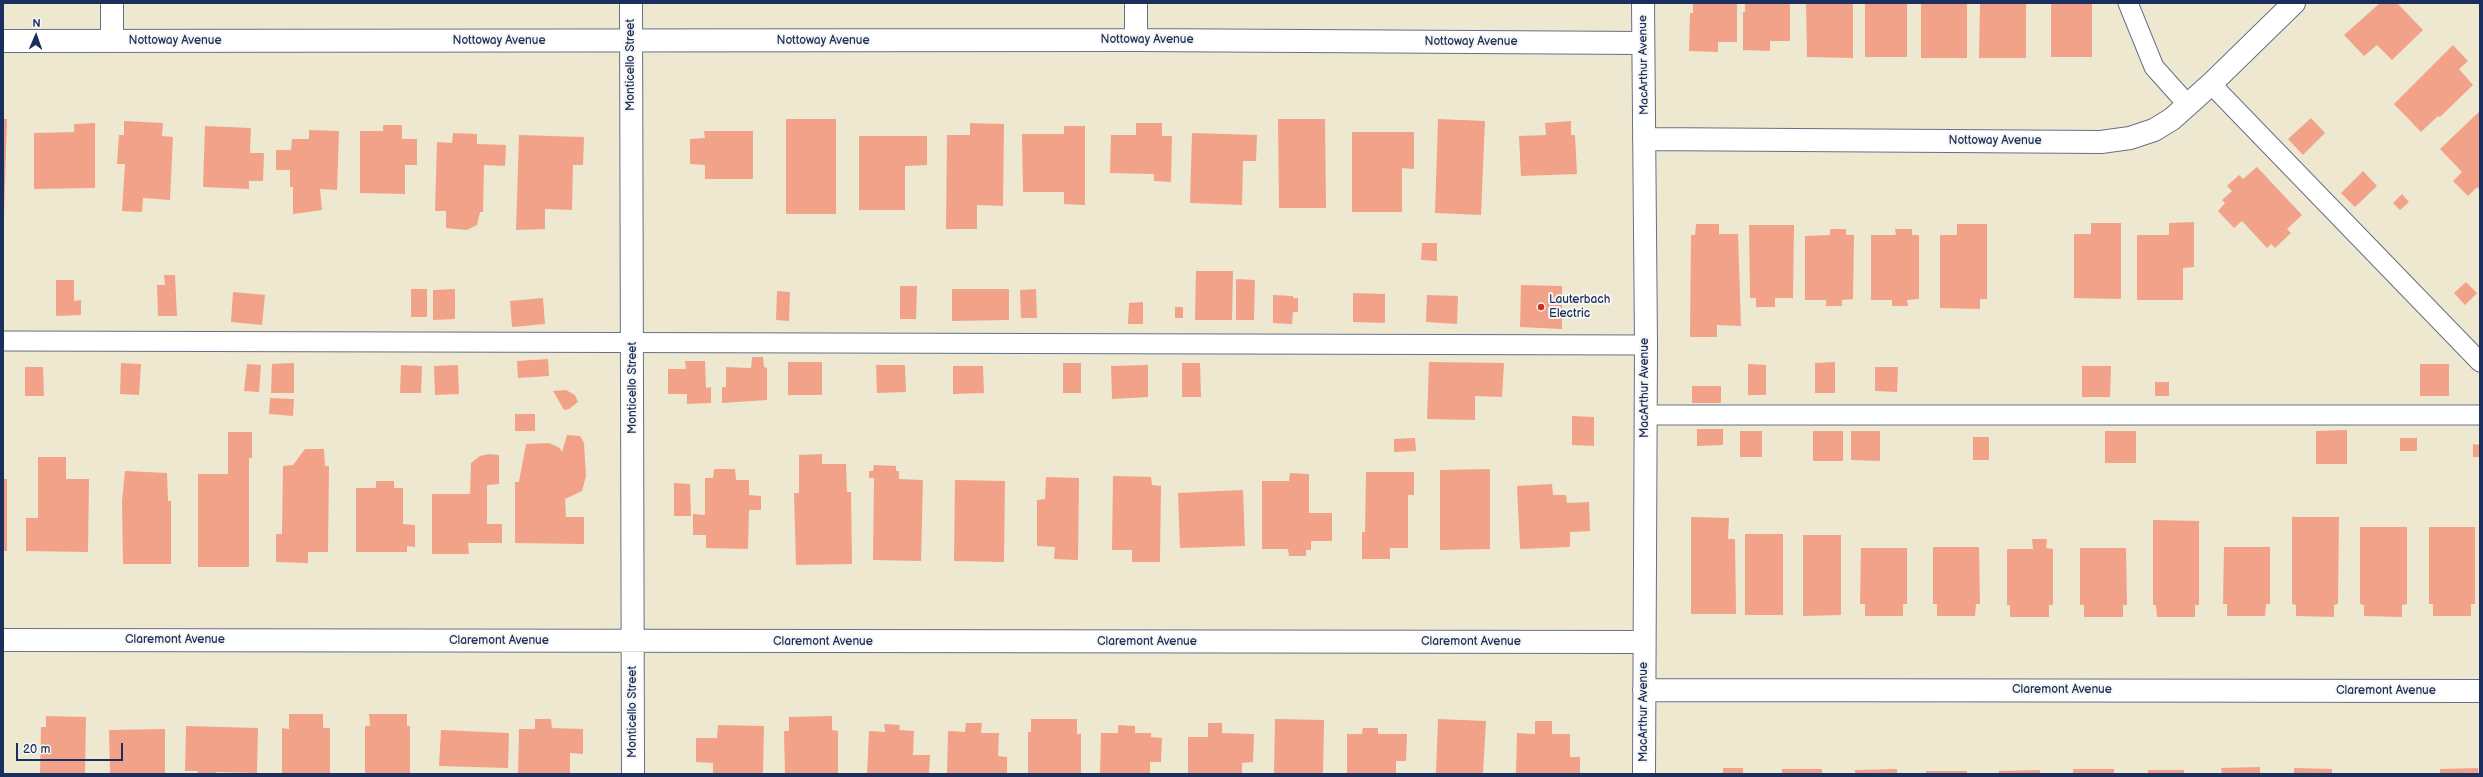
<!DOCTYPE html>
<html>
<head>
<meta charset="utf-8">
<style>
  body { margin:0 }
  #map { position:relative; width:2483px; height:777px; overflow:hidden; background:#efe8d1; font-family:"Balsamiq Sans",sans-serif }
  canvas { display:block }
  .frame { position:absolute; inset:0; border:4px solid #1b2f5e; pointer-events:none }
  .north { position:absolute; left:16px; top:16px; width:40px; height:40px; -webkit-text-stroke:3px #f6f6f2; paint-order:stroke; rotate:2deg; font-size:11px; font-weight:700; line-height:16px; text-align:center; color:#1b2f5e }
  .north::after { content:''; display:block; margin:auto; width:14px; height:18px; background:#1b2f5e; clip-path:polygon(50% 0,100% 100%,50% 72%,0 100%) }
  .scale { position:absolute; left:16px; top:743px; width:107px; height:18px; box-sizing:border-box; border:2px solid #1b2f5e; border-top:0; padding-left:5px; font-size:12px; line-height:14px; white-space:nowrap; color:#1b2f5e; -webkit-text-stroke:3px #f6f6f2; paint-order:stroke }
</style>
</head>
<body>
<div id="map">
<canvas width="2483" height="777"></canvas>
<div class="frame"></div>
<div class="north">N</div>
<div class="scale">20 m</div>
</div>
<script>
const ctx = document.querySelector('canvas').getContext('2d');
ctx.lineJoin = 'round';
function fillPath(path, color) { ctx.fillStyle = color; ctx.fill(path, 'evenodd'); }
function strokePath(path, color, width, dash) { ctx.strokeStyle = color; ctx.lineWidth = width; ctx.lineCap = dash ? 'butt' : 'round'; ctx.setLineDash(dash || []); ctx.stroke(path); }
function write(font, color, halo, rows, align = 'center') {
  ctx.font = font + ' "Balsamiq Sans",sans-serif'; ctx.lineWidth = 4; ctx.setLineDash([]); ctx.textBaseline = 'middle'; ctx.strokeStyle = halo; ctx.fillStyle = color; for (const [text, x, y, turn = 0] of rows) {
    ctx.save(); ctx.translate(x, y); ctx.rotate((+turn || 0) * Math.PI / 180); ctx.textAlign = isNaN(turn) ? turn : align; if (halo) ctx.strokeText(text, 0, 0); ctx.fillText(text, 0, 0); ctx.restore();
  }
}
fillPath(new Path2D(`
  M1693 3H1737V42H1718V52L1689 51 1690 13H1693Z
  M1745 3H1790V41H1770V51L1743 50V12H1745Z
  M1806 3H1853V58L1807 57Z
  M1865 3H1907V57H1865Z
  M1921 3H1967V58H1921Z
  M1980 3H2026V58H1979Z
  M2051 3H2092V57H2051Z
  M2380 3H2397L2423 30 2392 60 2377 45 2364 56 2344 35Z
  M2453 45 2468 61 2459 69 2473 85 2440 117 2438 116 2421 132 2394 104Z
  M2480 111V187L2478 189 2477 187 2468 196 2453 181 2462 172 2440 149Z
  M2311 118 2325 133 2303 155 2288 139Z
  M3 119H7L4 215H3Z
  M786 119H836V214H786Z
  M1278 119H1325L1326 208H1279Z
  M1438 119 1485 121 1481 215 1435 213Z
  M124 121 163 123 162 136 173 137 170 200 143 198 142 212 122 211 125 164H117L119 135H124Z
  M1571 121V135H1575L1577 174 1521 176 1519 136 1546 135 1545 123Z
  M95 123V188L34 189V133L74 132V124Z
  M970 123 1004 124 1003 206 977 205V229H946L947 135H970Z
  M1136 123H1162V136H1172L1171 182 1154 181V174L1110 173 1111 135H1136Z
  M383 125H402V139H417V165H405V194L360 193V131H383Z
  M205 126 251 128 250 153H264L263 181H249V189L203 187Z
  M1064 126H1085V205L1064 204V192H1023L1022 134H1064Z
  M309 130 339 131 337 190 320 189 322 210 293 214V187H290V170H276V150H291L292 139H309Z
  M704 131H753V179H705V165L690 164V139L705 138Z
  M1352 132H1414V169L1402 168V212H1352Z
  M453 133 477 134V144L506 145 505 166 484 165 483 212H480L477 225 467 230 446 228V211H435L437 142 452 143Z
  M1192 133 1257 135 1256 161H1243L1242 205 1190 203Z
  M519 135 584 137 583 165H573L572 210 545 209V229L516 230Z
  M859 136H927V165L905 166V210H859Z
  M2257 167 2302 215 2287 229 2291 233 2275 248 2271 244 2267 248 2242 221 2234 228 2218 211 2225 203 2222 200 2232 191 2227 186 2239 175 2243 179Z
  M2363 171 2377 186 2355 207 2341 193Z
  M2402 194 2409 202 2400 210 2393 203Z
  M2194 222V267L2183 268V300H2137V235H2169V223Z
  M2091 223H2121V299L2074 298V234H2091Z
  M1696 224H1719V234H1738L1741 326 1717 325V337H1690L1691 235H1695Z
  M1957 224H1987V299H1980V309L1940 308V235H1957Z
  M1749 225H1794L1793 298H1775V307H1756V298H1750Z
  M1830 229H1846V235H1854L1853 299 1842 300V306H1826V300H1805V236L1830 235Z
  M1895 229H1912V235H1919V299L1907 300 1908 306H1892V300H1871V235H1896Z
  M1422 243H1437V261L1421 260Z
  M1196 271H1233L1232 320H1195Z
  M164 275H175L177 316H158L157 285H165Z
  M1236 279 1255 280 1254 320H1236Z
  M56 280H74V301L81 300V315L56 316Z
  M2466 282 2477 293 2465 305 2454 293Z
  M1521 285 1562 286V329L1520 327Z
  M900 286H917L916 319H900Z
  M411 289H427V317H411Z
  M455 289V319L433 320V290Z
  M952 289H1009V320L952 321Z
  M1036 289 1037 318H1021L1020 290Z
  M777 291 790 292 789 321 776 320Z
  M233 292 265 295 262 325 231 322Z
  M1353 293 1385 294V323L1353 322Z
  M1273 295 1293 296V298H1298V312H1293L1292 324 1273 323Z
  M1427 295 1458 296 1457 324 1426 322Z
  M543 298 545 324 512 327 510 301Z
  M1143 302V324H1128L1129 303Z
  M1175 307H1183V318H1175Z
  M752 357H763L764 367 767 368V400L722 403V387H726V367L751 368Z
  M548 359 549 376 518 378 517 361Z
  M685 361H705L706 388 711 387V403L687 404V394H668V369H686Z
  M788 362H822V395H788Z
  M1429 362 1504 363 1502 397 1475 396V420L1427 419Z
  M1835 362V393H1815V363Z
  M121 363 141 364 139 395 120 394Z
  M294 363V393H271L272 364Z
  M1063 363H1081V393H1063Z
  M1182 363H1200L1201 397H1182Z
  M247 364 261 365 259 392 244 391Z
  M1748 364 1766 365V395H1748Z
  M2420 364H2449V396H2420Z
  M401 365 422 366 421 393H400Z
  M458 365 459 394 435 395 434 366Z
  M876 365H905L906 392 877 393Z
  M1148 365V397L1112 399 1111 366Z
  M953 366H983L984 393 953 394Z
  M2082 366H2111L2110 397H2082Z
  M25 367H43L44 396H25Z
  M1875 367H1898L1897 392 1875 391Z
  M2155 382H2169V396H2155Z
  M1692 386H1721V403H1692Z
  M566 390 575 395 578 402 569 409 564 410 553 391Z
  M270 398 294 399 293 416 269 414Z
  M515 414H535V431H515Z
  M1572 416 1594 417V446L1572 445Z
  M1697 429H1723V445L1697 446Z
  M2347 430V464H2316V431Z
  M1740 431H1762V457H1740Z
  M1813 431H1843V461H1813Z
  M1851 431H1880V461L1851 460Z
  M2105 431H2136V463H2105Z
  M228 432H252V458H249V567H198V474H228Z
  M567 435 580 436 584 443 586 476 582 491 565 499 566 517H584V544L515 543V482H519L526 444 549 443 560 448 562 452Z
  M1973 437H1989V460H1973Z
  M1415 438 1416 451 1394 452V439Z
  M2400 438H2417V451H2400Z
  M2473 444 2480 445V457H2473Z
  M305 449H324L325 466H329L328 552H308V563L276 562V534H282L283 466 293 465Z
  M489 454 499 455V484L487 485V524H502V543H468L469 554H432V494H470L471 463 480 456Z
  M822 454V464H846L847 492H851L852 564 796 565 794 493H799V455Z
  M38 457H66V479H89L88 552 26 551V518H38Z
  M874 465 896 466V471H899V479L923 480 921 561 873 560 874 478H869V471H873Z
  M714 469H735L736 480H749V495L761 496V510H749L748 549 706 548V535H693V514L705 515V478H713Z
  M1490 469V549L1440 550V470Z
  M125 471 167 473 168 501H171V564H123L122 501Z
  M1366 472H1414V495H1408V548H1390V559H1362V532H1365Z
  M1290 473 1309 474V513H1332V541H1311V550H1306V556H1289L1288 549H1262V481H1289Z
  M1113 476 1151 477 1152 485 1161 486 1160 562H1132V550H1112Z
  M1046 477 1079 478 1078 560 1054 559 1055 547 1037 546V500L1045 499Z
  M3 479H7V551H3Z
  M955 480 1005 481 1004 562 954 561Z
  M376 481H394V488H403V524L415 525V547L407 546V552H356V488H376Z
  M674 483 690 484 691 516H674Z
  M1552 484 1553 495H1566L1567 503 1589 502 1590 531 1570 532V547L1520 549 1517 486Z
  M1243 490 1245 546 1180 548 1178 493Z
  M1691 517 1729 518 1728 539H1735L1736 614H1691Z
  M2292 517H2339L2338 604 2334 605V617L2296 616V605L2292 604Z
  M2153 520 2199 521V605H2195V617H2157L2156 605H2153Z
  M2360 527H2407V604L2402 605V617L2364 616V605L2360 604Z
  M2429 527H2475V604H2471V616H2433V604H2429Z
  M1745 534H1783V615H1745Z
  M1803 535H1841V615L1803 616Z
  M2032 539H2047L2046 548 2053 549V605H2049V617H2010V605H2007V549H2033Z
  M1933 547H1979L1980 604H1976L1975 616H1937V604H1933Z
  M2224 547H2270V604H2266L2265 616H2227V604H2223Z
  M1861 548H1907V604H1903V616H1865V604H1860Z
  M2080 548H2126L2127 605H2123V617H2084V605H2080Z
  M289 714H323V728H330V774H282V728L289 729Z
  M369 714H407V726H410V774H365V726H370Z
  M46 716 86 717 85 774H40L41 727H46Z
  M832 716V730L838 731V774H785L784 731H789V717Z
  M535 719H551L552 728 583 729V754L570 753V774H518L519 729H535Z
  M1031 719H1077V734H1081V774H1028V732H1031Z
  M1275 719 1324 720 1323 774H1274Z
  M1438 719 1486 721 1483 774H1436Z
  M1535 721H1552V734H1570V757H1580V774H1516L1517 733 1535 734Z
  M966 723H982L981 733H999L998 756 1007 757V774H947L948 731 965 732Z
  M1208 723H1222V733L1254 734 1253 762 1242 763V774H1188V737H1208Z
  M884 724 900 725 899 730 914 731 913 755H930L929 774H867L869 731 885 732Z
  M718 725 764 726 763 774H713V763L696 762V738H717Z
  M1118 725 1135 726V733H1151V737L1162 738 1161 762H1150V774H1100L1101 733H1118Z
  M186 726 258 728 257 773 216 772 215 774H197L198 771H185Z
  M1363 728H1378V734H1407L1406 761H1396V774H1347V734H1362Z
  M165 729V774H110L109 730Z
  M441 730 509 733 508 768 439 766Z
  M2260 767V774H2222L2221 768Z
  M1723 768H1743V774H1723Z
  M2294 768 2332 769V774H2294Z
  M2478 768V774H2440V769Z
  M1782 769H1822V774H1782Z
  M1897 769V774H1855V770Z
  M2073 769H2114V774H2073Z
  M2040 770V774H1999V771Z
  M2148 770H2184V774H2148Z
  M1926 771H1967V774H1926Z`), '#f1a288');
const service = new Path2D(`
  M2128 3 2154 67 2188 105
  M2211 84 2480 362
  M3 341 1646 345
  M1646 415H2480`);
const minor = new Path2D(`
  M112 3V41
  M631 3 633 774
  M1643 3 1646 345 1644 774
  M1136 40V3
  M3 41 1136 40 1643 43
  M1644 139 2101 142 2130 138 2154 130 2172 119 2211 84 2294 3
  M3 640 1644 642
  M1644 690 2480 691`);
strokePath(service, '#657086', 21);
strokePath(minor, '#657086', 24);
strokePath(service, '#fff', 19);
strokePath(minor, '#fff', 22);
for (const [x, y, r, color] of [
  [1541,307,4,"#c8321e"]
]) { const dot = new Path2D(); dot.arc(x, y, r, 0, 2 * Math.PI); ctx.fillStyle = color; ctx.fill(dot); strokePath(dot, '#f6f6f2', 1.5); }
write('12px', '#1b2f5e', '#f6f6f2', [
  ["Nottoway Avenue",1147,40],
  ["Nottoway Avenue",175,41],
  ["Nottoway Avenue",499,41],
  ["Nottoway Avenue",823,41],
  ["Nottoway Avenue",1471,42],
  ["Monticello Street",631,65,-90],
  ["MacArthur Avenue",1644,65,-91],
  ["Nottoway Avenue",1995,141],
  ["Monticello Street",633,388,-90],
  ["MacArthur Avenue",1645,388,-90],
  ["Claremont Avenue",175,640],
  ["Claremont Avenue",499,641],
  ["Claremont Avenue",823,642],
  ["Claremont Avenue",1147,642],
  ["Claremont Avenue",1471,642],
  ["Claremont Avenue",2062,690],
  ["Claremont Avenue",2386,691],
  ["Monticello Street",633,712,-90],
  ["MacArthur Avenue",1644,712,-90]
]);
write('12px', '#1b2f5e', '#f6f6f2', [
  ["Lauterbach",1549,300],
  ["Electric",1549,314]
], 'left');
</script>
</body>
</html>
